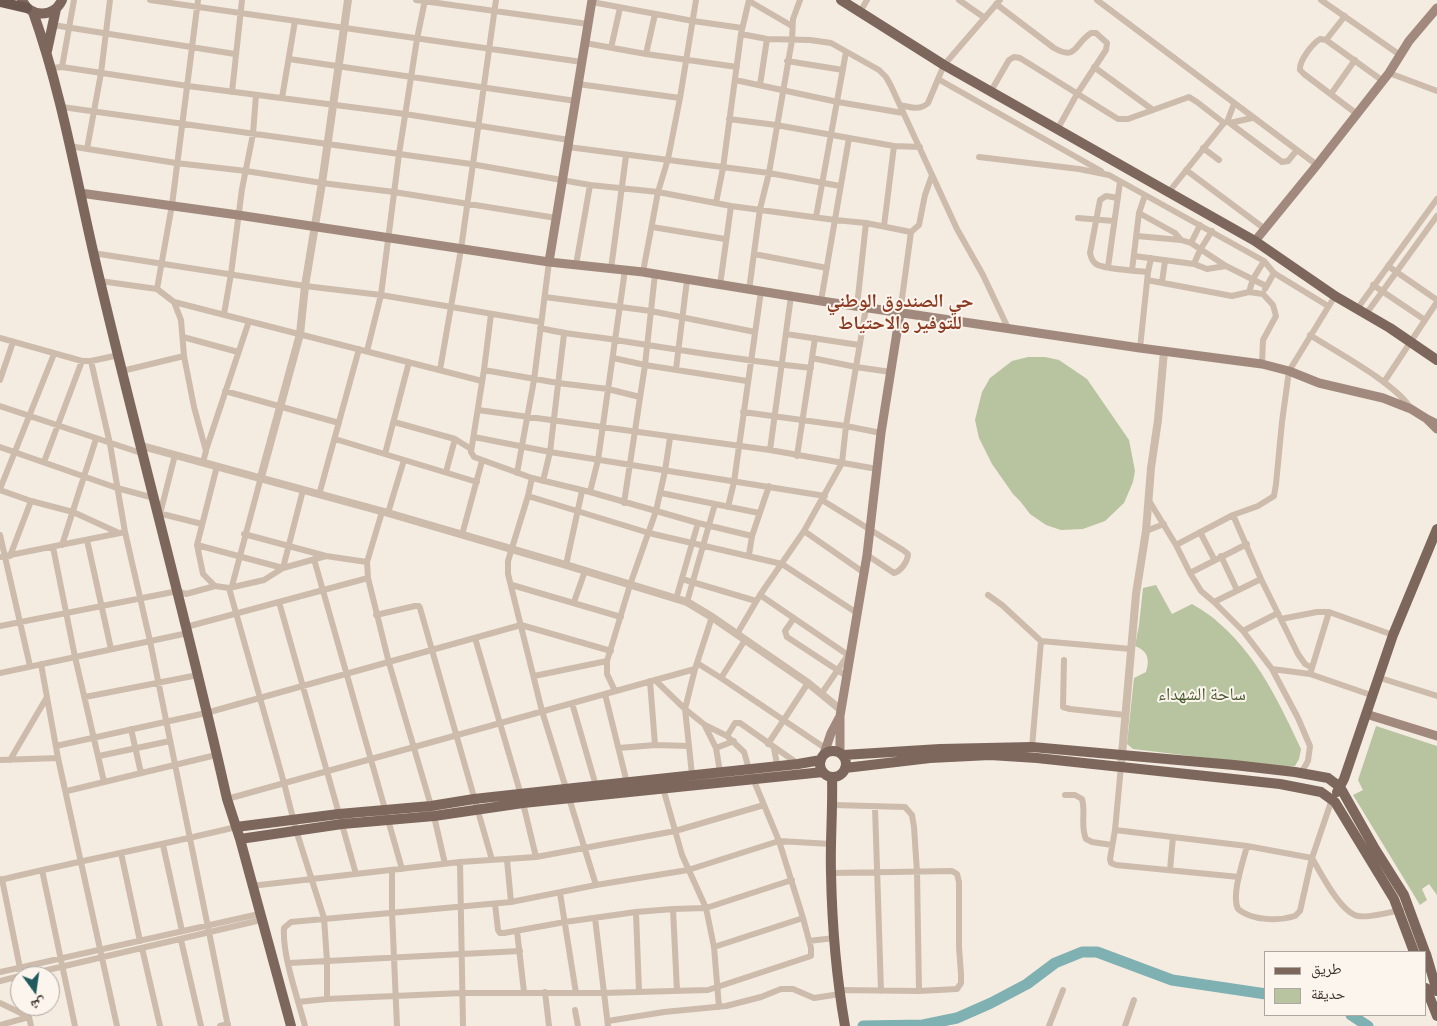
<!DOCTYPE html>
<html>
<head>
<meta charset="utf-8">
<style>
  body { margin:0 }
  #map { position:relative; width:1437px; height:1026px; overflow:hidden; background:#f4ebe1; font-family:"IBM Plex Sans","Noto Naskh Arabic",sans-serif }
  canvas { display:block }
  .legend { position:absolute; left:1264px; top:951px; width:162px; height:65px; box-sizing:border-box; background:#fbf5ee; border:1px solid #aea6a0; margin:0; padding:6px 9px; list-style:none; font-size:15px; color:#3b302b }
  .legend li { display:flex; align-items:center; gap:10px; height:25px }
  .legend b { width:25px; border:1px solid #aea6a0 }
  .north { position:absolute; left:10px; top:966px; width:50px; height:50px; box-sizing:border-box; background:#fbf5ee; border:1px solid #aea6a0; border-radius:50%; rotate:166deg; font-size:14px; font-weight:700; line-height:20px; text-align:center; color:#3b302b }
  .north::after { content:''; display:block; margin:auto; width:18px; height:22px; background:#1f5a5e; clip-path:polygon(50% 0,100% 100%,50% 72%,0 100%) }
</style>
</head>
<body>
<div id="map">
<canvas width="1437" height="1026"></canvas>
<ul class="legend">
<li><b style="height:6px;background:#7d675c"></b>طريق</li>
<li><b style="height:14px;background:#b8c4a0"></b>حديقة</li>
</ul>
<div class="north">ش</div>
</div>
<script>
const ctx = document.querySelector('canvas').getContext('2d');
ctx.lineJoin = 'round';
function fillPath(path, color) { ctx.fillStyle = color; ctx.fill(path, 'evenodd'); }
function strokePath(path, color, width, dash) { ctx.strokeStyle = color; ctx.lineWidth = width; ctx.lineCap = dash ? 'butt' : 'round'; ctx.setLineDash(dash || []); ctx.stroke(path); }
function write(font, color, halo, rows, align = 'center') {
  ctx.font = font + ' "IBM Plex Sans","Noto Naskh Arabic",sans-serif'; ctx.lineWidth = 4; ctx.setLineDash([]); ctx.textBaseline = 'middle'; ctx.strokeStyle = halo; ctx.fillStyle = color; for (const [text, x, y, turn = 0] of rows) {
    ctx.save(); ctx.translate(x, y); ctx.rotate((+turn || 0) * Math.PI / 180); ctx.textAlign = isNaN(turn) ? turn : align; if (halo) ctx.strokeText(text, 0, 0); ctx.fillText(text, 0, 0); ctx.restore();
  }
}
fillPath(new Path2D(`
  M1028 357H1045L1059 360 1087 379 1129 440 1135 471 1133 482 1124 503 1105 521 1083 529 1061 530 1046 525 1030 514 1020 501 1013 494 992 464 979 438 975 420 982 392 990 378 1012 361Z
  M1156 585 1172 614 1192 604C1202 610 1212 616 1220 624 1258 657 1280 704 1301 749L1299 759 1295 766 1283 767 1133 749 1127 744 1134 678 1146 672C1150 659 1148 651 1135 646L1139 625 1143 588Z
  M1376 726 1437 746V895L1429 884 1422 889 1427 900 1420 905 1353 795 1363 790 1358 780Z`), '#b8c4a0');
strokePath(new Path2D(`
  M1351 1015 1368 1026
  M863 1026 923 1025 957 1018 991 1003 1027 984 1055 963 1082 952H1097L1172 980 1266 994`), '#7fb0b2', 11);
strokePath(new Path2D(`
  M150 0C294 20 438 42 582 62
  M198 0 172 205 157 289 174 302 181 320 184 356 194 407 206 451 203 462
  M416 0 588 24
  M959 0 985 18
  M1097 0 1317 165
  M1321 0 1400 55
  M749 1 792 26
  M592 2 693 21 742 28
  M996 4 1054 48C1077 61 1074 44 1091 33H1096L1107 43 1106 50 1077 94 1057 130
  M860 12 867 0
  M53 25 235 54
  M741 34 767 39 810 40 831 43 879 70 886 77 891 86 957 229 983 275 1008 328
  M1326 40 1345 16
  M585 43 646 54 737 67
  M611 48 620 8
  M646 54 655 14
  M289 59 576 101
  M787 61 843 70
  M62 67 74 0
  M1094 67 1153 110
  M51 68 62 67 188 86 405 114 569 140
  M1389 73 1437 91
  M938 79 1101 171
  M735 80 838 102 903 113
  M578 84 680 98
  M760 85 767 39
  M991 91 1009 60 1014 57 1020 58 1118 119H1128L1189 97 1197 102 1224 123
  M232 92 242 0
  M1331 94 1355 60
  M282 98 295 21
  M900 105C910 107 920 111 928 103L944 65 1000 0
  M62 107 471 164 590 185 658 192 731 206 835 220 866 223 911 232
  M1357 114 1304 74 1300 70C1299 61 1312 44 1320 39L1326 40 1383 81
  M729 119 776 125 894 146 920 147
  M1230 123 1252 118
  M1231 124 1282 162 1288 161 1297 150
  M69 146 176 163 246 171 322 183 394 192 556 218
  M568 147 769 173 840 186
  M1203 148 1219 160
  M87 149 101 73 110 0
  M979 157 1079 169 1109 175 1264 261 1274 273 1328 306
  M1186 170 1265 229
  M1168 193 1224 123 1227 122 1234 104
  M1118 198 1106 196 1100 200 1090 253C1091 258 1092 261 1096 264 1103 269 1137 271 1148 272
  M716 203 723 168 741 34 749 0
  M1139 213 1175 233 1181 240 1191 243 1226 266 1266 286
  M816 217 846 52
  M1078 218 1114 221
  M884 226 894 146
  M652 227 725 239
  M1137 236 1181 240
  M1191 243 1200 225
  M93 253 305 286 381 295 540 322
  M754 254 827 268
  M1134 256 1194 264 1207 269 1226 266
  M1194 264 1200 250 1212 231
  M576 265 590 185
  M1388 266 1437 300
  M1108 267 1120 182
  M611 269 626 156
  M1132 270 1139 213 1145 195
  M643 272 658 192 668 159 680 98 696 0
  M1147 280 1232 296 1249 292 1263 294 1273 305 1276 316 1263 340 1262 364
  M100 281 157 289
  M1162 282 1165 261
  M720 285 731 206
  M1373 285 1425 320
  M1265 289 1274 273
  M749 290 760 209 769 173 792 40 793 19 800 0
  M1249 292 1253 279 1264 261
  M545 297 651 311 755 332
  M821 301 849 138
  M174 302 482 381
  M857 306 866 223
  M1357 309 1437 199
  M900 313 911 232 919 225 925 195 932 175
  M224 314 231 274 242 189 253 134 256 95
  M491 314 484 370 471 452 474 457 532 478 590 492 698 523 752 536
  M1366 314 1437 216
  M540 328C567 335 595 336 622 341 685 351 748 361 811 368
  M786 334 859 345
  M1310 335C1336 352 1397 384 1411 409
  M183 337 238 352
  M0 338 82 361H91L119 355
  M1140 348 1148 272 1151 258
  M367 351 381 295 399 154 417 39 425 0
  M613 358 645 365 747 381
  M812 358 856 367 891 372
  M91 361 110 444 125 532 150 641 228 1026
  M676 369 687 280
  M440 370 461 249 496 0
  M484 370 558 383 608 389 640 397
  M122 371 184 356
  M0 380 13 342
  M1384 382 1437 302
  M225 391 339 423
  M0 406 144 454
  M478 410 770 450 877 469
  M743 412 846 426 881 433
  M394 422 455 439 471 449
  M474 437 550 452 825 496
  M335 439 477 482
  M0 447 117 488 154 498
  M206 450 249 321
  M770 450 791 296
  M385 454 409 362
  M797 456 815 338
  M44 462 82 361
  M446 472 455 439
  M517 473 534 380 549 262
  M532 478 528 496 508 561V574L542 711 596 885
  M543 481 550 452 564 334
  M0 489 54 354
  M0 490 31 501 73 512 119 533
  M590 492 598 460 625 270
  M661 493 759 513
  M319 495 359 349
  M528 496 649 533 782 564 857 613
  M1148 499 1176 545 1190 573 1201 591 1214 602 1243 631 1272 669 1298 718 1310 746 1308 761 1301 773
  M822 500 903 550 908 554C908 561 901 571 894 573L867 555
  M624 503 645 365 655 274
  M728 507 734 482 761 291
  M382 512 367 562 368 578 389 663 434 816 445 864
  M158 513 202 524
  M388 513 404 460
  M160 514 175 455
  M1233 515 1261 579 1298 654 1305 664 1312 668
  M804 531 863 572
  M1146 531 1164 524
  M1200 532 1214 559
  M244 534 326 556 367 562
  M0 535 30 666
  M462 535 482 461
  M87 540 111 649
  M62 545 96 439
  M197 545 283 568 303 490
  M1176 545 1233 515 1258 506 1274 496 1276 484 1282 422 1289 371 1335 296
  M53 547 75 657 104 782
  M749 555 752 536 769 486
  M10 556 31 501
  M1221 556 1237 590
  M0 557 125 532
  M314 559 402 869
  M566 565 582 491
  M1190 573 1247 544
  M682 579 756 601
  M512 585 621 617
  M215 586 203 574 197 545 217 466
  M232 586 261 477
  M229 588 284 783 296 830 324 918 327 961V999
  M760 595 848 655
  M988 595 1002 605 1041 641 1131 649
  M676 599 698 523
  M279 602 356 874
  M574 602 585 571
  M687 602 715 504
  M1214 602 1261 579
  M376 615 415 606H419L420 608 492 860
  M794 618 785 631 787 637 848 677
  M1281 619 1317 612H1329L1393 635
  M0 626 178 591 186 594 215 586 229 588 264 580 283 568 326 556
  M186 627 368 578
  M1243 631 1278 613
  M737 634 760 595 804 531 842 463 846 426 866 308
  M475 638 521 795
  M1064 660 1063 707 1070 709 1125 715
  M697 663 721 678 825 748
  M41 664 58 758 117 1026
  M1272 669 1310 674 1371 695
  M1311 671 1329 612
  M0 673 188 633
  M534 676 607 661
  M1377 677 1437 696
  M721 678 745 640
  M650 681 655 745
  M615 691 607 674V661L630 585 656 511 665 471 670 438
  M822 693 848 655H850
  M605 694 627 783
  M85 697 198 675
  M572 703 596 786
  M705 726 716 748 720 772
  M131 729 141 773
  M727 736 735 723H740L797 763
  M768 744 808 683
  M56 746 206 713 521 625 611 651
  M689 746 692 775
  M1032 747 1041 641
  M619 748 655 745 689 746 685 709 695 669 712 617
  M716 748 734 741
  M774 748 777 765
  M99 756 170 741
  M0 760 58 758
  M10 760 47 697
  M1121 766 1115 830 1110 859 1111 863 1116 865 1239 877
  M663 788 682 855 706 908 714 947 719 1007
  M67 791 216 755
  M1065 795H1075L1082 799C1086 812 1080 826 1086 839L1092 842 1112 845
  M227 799 695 669
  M523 803 536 857
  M833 805 905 807 912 815 914 827 917 872 919 991
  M875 807 881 991
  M1115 830 1247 846 1312 858C1320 872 1341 913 1358 916 1367 918 1392 912 1401 910
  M163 845 182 931
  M1247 846C1243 862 1231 895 1238 909 1252 921 1279 921 1295 916L1300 911 1312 858 1332 799
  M121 853 140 941
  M507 860 511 902
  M460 862 463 1026
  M42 870 75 1026
  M1170 870 1173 837
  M392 871V912L397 1026
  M831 873 952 871 957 874 959 882V947L961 974V983L957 989 919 991 839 990
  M2 879 20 968 17 969
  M0 880C78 861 158 846 236 827
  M251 886 460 862 536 857 675 831 764 805
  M560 893 576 993
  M495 904 498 930 500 933H504L565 922 636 912 673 909 706 908 792 880
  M673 909 677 991
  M636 912 639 992
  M595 918 608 1026
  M517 931 524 992
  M181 940 201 1026
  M809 941 834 938
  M714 947 803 918
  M142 948 160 1026
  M289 963 520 951
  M0 972 259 914
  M22 976 261 920
  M0 981 20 976
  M545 992 549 1026
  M298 1002 327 999 462 993H603L708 990 811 956V948L803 918 779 841 749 769 744 752 727 736 705 725 685 709 655 680
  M0 1003 29 1017 31 1026
  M575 1010 578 1026
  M608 1021 664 1012 726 1006 761 997 781 989H793L814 998 840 994
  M0 1025 29 1017
  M220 1026 228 1024
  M305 1026C298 999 282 955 284 928L291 922 511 902 596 885 688 870 779 841 831 844
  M1049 1026 1063 990
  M1125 1026 1134 1000`), '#cdbbac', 6);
strokePath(new Path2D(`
  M142 446 388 513 566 565 687 602 712 617 808 683 841 710
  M261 477 300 334 305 286 322 183 348 0
  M1121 766 1136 594 1146 531 1151 468 1158 420 1164 351`), '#cdbbac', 8);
strokePath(new Path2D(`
  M80 193 238 215 549 262 643 272 821 301 1140 348 1262 364 1289 371 1319 383 1383 398 1411 409 1427 419
  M1255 241 1317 165 1389 73 1409 41 1437 8
  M549 262 592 0
  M1437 424 1427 419 1437 429
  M1366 714 1437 736
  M840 753V716L867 555 881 433 900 313
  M824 754 831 733 839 718`), '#a18a7d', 9);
strokePath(new Path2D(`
  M22 0C30 18 54 18 62 0
  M841 0 944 65 1255 241 1335 296 1390 328 1437 360
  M33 12C64 99 78 191 100 281 141 454 188 625 227 799L240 839 291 1026
  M47 51 56 9
  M820 764a13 13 0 1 1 26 0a13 13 0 1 1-26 0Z
  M843 755 940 749 1032 747 1234 765 1295 772 1328 778 1340 787 1375 849 1404 895 1425 952
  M845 768 930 758 990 755 1037 758 1280 784 1321 792 1335 802 1394 899 1414 952
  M832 777C833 809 830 841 831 873 832 924 836 975 845 1026
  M1337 792 1344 779 1393 635 1437 529
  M236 827 339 814 431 806 474 799 565 789 798 764 821 760
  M240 839 342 824 434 816 523 803 823 772
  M1426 954 1437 991
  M1426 988 1437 1016`), '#7d675c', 10);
strokePath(new Path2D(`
  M0 2 27 8`), '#6c584f', 10);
write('18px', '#4a5a2e', '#fbf5ee', [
  ["ساحة الشهداء",1202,695]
]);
write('bold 19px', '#8c3b22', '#fbf5ee', [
  ["حي الصندوق الوطني",900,302],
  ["للتوفير والاحتياط",900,324]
]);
</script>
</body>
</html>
